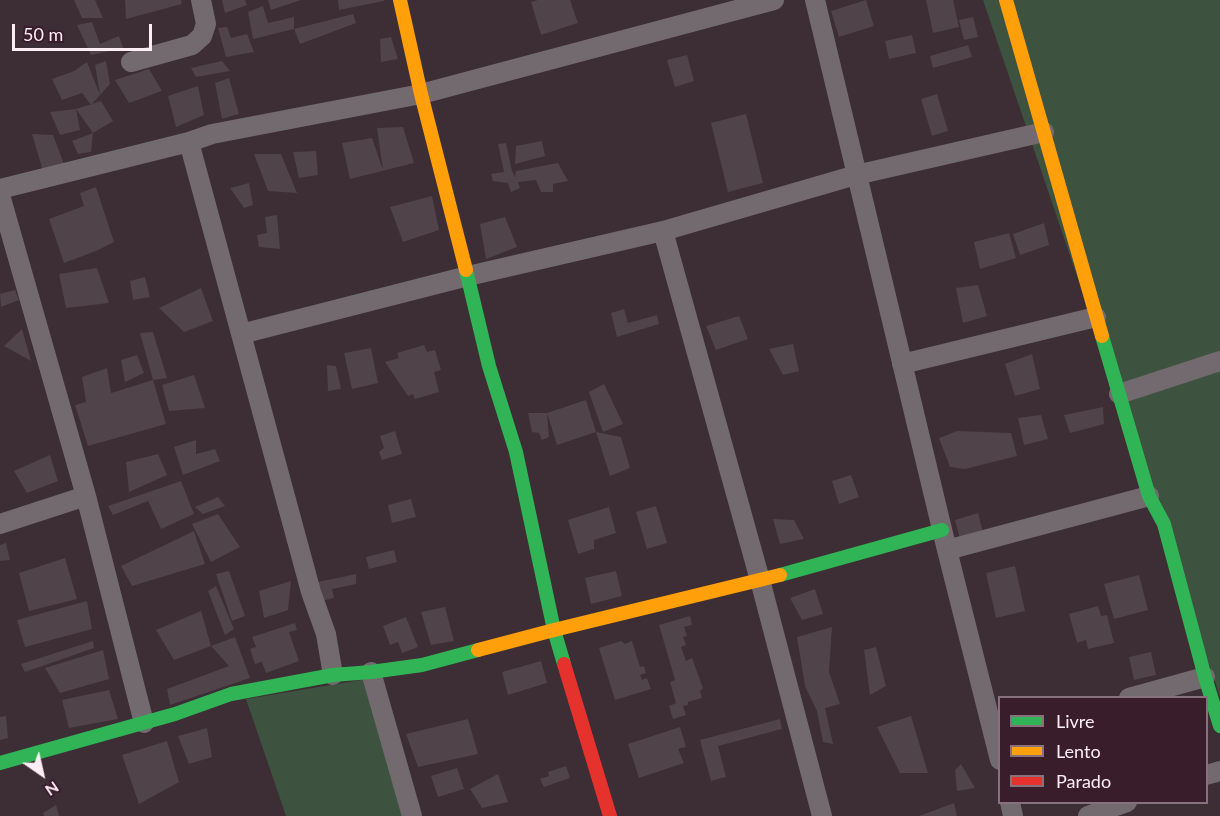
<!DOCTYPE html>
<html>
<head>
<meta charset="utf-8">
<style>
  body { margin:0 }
  #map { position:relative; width:1220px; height:816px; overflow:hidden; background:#3d2d35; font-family:Lato,sans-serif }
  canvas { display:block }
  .legend { position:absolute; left:998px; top:696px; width:210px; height:108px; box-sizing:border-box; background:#391d2b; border:2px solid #87717c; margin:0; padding:8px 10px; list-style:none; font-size:18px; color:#fdeef5 }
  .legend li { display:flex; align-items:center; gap:12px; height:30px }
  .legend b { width:30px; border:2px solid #87717c }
  .north { position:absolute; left:12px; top:744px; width:60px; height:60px; -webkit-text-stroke:4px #391d2b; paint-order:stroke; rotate:146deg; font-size:16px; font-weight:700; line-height:24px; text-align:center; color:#fdeef5 }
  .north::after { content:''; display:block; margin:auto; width:21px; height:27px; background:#fdeef5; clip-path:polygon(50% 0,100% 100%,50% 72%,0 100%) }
  .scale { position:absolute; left:12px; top:24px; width:140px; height:27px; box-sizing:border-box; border:3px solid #fdeef5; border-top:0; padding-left:8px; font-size:18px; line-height:21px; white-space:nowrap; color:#fdeef5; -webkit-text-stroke:4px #391d2b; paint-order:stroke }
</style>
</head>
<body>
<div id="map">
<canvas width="1220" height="816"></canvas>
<ul class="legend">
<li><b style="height:8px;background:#30b455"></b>Livre</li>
<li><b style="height:8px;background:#ff9f0a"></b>Lento</li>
<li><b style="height:8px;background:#e5322d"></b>Parado</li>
</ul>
<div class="north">N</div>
<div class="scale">50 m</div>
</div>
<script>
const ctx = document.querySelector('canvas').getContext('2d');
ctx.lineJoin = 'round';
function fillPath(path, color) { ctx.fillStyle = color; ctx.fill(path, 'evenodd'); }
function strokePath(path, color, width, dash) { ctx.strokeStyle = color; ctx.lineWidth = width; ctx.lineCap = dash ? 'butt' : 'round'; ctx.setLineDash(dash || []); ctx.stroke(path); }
fillPath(new Path2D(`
  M983 0H1220V696Z
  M367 679 406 816H286L246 699Z`), '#3d523f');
fillPath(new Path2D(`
  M74 0H95L103 18H82Z
  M125 0H181L182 4 126 19Z
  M222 0H245L247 5 225 13Z
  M268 0H301L271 10Z
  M338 0H384V1L339 10Z
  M538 0H570L578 23 541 35 531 2Z
  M866 0 874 26 839 37 831 11Z
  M926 0H953L959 27 933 33Z
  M263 6 268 23 294 17V29L353 14 356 23 300 44 294 29 253 39 248 12Z
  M973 17 978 37 964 40 959 20Z
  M92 22 100 44 119 36 123 48 91 55 77 25Z
  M227 27 231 38 247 34 254 52 226 57 218 28Z
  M912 35 916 53 889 59 885 41Z
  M391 37 398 59 381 62 380 39Z
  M968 45 972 57 933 68 930 56Z
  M687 55 694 81 675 87 667 60Z
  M106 61 110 84 91 105 82 93 62 100 52 79 74 71 87 62 100 95 95 65Z
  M222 61 230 71 196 77 191 68Z
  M149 69 162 91 129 103 115 80Z
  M229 78 239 114 222 119 215 83Z
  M198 86 204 115 176 127 168 96Z
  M937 94 948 131 932 136 921 99Z
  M101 101 113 121 93 133 91 152 78 154 72 141 93 133 76 109 80 130 60 135 50 112 76 109Z
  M746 114 763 183 728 192 711 123Z
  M403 127 414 163 350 179 342 143 372 138 383 170 377 128Z
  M32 134 53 135 64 164 43 171Z
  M542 141 545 156 515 164 516 146Z
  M506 143 512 171 515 177 516 171 558 163 568 181 553 184V192H541L536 180 518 182 520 188 511 192 508 183 493 181 491 174 504 172 498 144Z
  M316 151 318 175 299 178 293 152Z
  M254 154H281L297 193 268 191Z
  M249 183 253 205 244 208 230 188Z
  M96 187 114 242 96 251 64 263 49 219 84 206 80 193Z
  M432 196 439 230 403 242 390 207Z
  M277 215 280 249 259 247 257 235 267 233 265 217Z
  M505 217 517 247 486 259 480 224Z
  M1044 223 1049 245 1020 255 1013 234Z
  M1009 233 1016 258 980 269 974 242Z
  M97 268 109 303 66 308 59 274Z
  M145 277 150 297 133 300 130 281Z
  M978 285 987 316 963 323 956 288Z
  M201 288 213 321 184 332 159 308Z
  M15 290 19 300 1 307 0 294Z
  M624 309 628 323 657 315 659 324 617 337 611 313Z
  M739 316 748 339 716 350 706 326Z
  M22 329 31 361 4 346Z
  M153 332 167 378 153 380 166 424 88 446 75 405 86 402 82 377 107 368 111 393 153 380 140 333Z
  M793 344 799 371 783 375 769 349Z
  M424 345 427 352 435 350 441 370 434 372 439 392 415 399 413 394 408 396 385 362 399 358 397 353Z
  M371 348 378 383 352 389 344 353Z
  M1032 354 1040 389 1015 396 1005 364Z
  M137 355 144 373 125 382 121 360Z
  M327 365 336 366 341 389 328 391Z
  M194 375 205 408 169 411 162 385Z
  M604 384 623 424 603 432 589 392Z
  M586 400 596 432 557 445 547 413Z
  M1103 407 1104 424 1070 433 1064 415Z
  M528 413H547L549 437 542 440 539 433 532 432Z
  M1041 415 1048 439 1024 445 1018 418Z
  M395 431 402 454 382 460 379 452 384 448 380 436Z
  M957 431 1011 433 1017 456 965 469 950 467 939 438Z
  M596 432 621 437 630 468 610 476Z
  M196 440V454L215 449 220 461 183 475 174 447Z
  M158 454 167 475 129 492 126 462Z
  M50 455 58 481 27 493 14 471Z
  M851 475 859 497 839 504 832 481Z
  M181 481 194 514 161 529 148 501 113 515 108 506Z
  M218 497 225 506 203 514 195 507Z
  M411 499 416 517 392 523 388 505Z
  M656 506 667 543 647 549 636 512Z
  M609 507 616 533 594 540V549L578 554 568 520Z
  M978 513 983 532 960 539 955 520Z
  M218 514 240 547 211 562 192 524Z
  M773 519 794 520 804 539 780 544Z
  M194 531 205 564 132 586 121 566Z
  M6 543 10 560 0 561V545Z
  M394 550 397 562 369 569 366 557Z
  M65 558 77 599 29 611 19 573Z
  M1015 566 1025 611 996 618 986 573Z
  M229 571 245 616 232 621 216 574Z
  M616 571 622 596 591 604 585 578Z
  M356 574V584L332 589 334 598 317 602 313 583Z
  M1139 575 1148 610 1114 619 1104 584Z
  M291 581 288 610 264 618 259 591Z
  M216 586 234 629 225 635 208 591Z
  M815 589 823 614 802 620 790 598Z
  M87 601 92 629 25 647 17 620Z
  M1098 606 1101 616 1107 615 1114 643 1088 649 1086 640 1077 643 1069 614Z
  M445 607 454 641 431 645 421 612Z
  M201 611 211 646 174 660 156 630Z
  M690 616 692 625 684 627 687 636 683 637 686 645 681 647 686 661 692 658 703 688 700 691 702 698 688 702V705L683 706 686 715 673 719 669 706 676 703 670 682 675 680 659 625Z
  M406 617 418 647 402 653 398 642 390 645 383 626Z
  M295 623 297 630 289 632 299 661 266 673 262 662 255 664 250 649 256 647 252 637Z
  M832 627 829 672 840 704 825 708 833 744 823 742 817 711 805 686 797 637Z
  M235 637 250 678 170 705 167 689 229 666 211 646Z
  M93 641 94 648 25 672 21 664Z
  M621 641 625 644 632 641 640 667 644 666 646 673 640 675 642 680 647 678 651 689 615 700 599 648Z
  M876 647 886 686 870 695 864 650Z
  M103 650 109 679 60 693 45 668Z
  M1151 652 1156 675 1134 680 1129 657Z
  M541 661 547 683 508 695 502 672Z
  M109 690 118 719 69 728 62 700Z
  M6 716 8 738 0 740V717Z
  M911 716 928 773H900L877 727Z
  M468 719 478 754 418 767 406 734Z
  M780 719 782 729 718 746 726 777 711 781 700 740Z
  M680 727 686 747 678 749 684 763 639 778 628 744Z
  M207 728 212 757 189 764 178 736Z
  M167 741 179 782 139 804 122 755Z
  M961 764 975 788 957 791 955 770Z
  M566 766 570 778 544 787 540 779 549 776 548 772Z
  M457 768 464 789 438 797 431 776Z
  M498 774 508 802 482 808 470 789Z
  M954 803 957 816H919Z
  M56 805 59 816H44L43 813Z`), '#504349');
strokePath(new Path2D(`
  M815 0 947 550 1000 760
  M131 62 192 45 202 36 206 24 201 0
  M189 142 311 592 326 634 333 675
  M0 189 189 142 212 134 421 94 774 0
  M0 195 86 496 144 723
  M663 231 760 580 822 816
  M241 334 468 276 663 231 856 175 1044 132
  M902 364 1096 317
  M1119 394 1220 361
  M0 524 86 496
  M947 550 1149 496
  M371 672 412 816
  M1129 698 1205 677
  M1206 775 1220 771
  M1010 802 1013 816
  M1088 816 1127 802`), '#726a6e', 20);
strokePath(new Path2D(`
  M466 270 489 366 516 452 554 630 564 664
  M1102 336 1149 496 1164 524 1205 677 1220 726
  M780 575 942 530
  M0 763 175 714 231 694 333 675 371 672 422 665 478 650`), '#30b455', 14);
strokePath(new Path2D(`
  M400 0 421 94 466 270
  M1006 0 1102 336
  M478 650 554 630 780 575`), '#ff9f0a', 14);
strokePath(new Path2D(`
  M564 664 610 816`), '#e5322d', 14);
</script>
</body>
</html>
